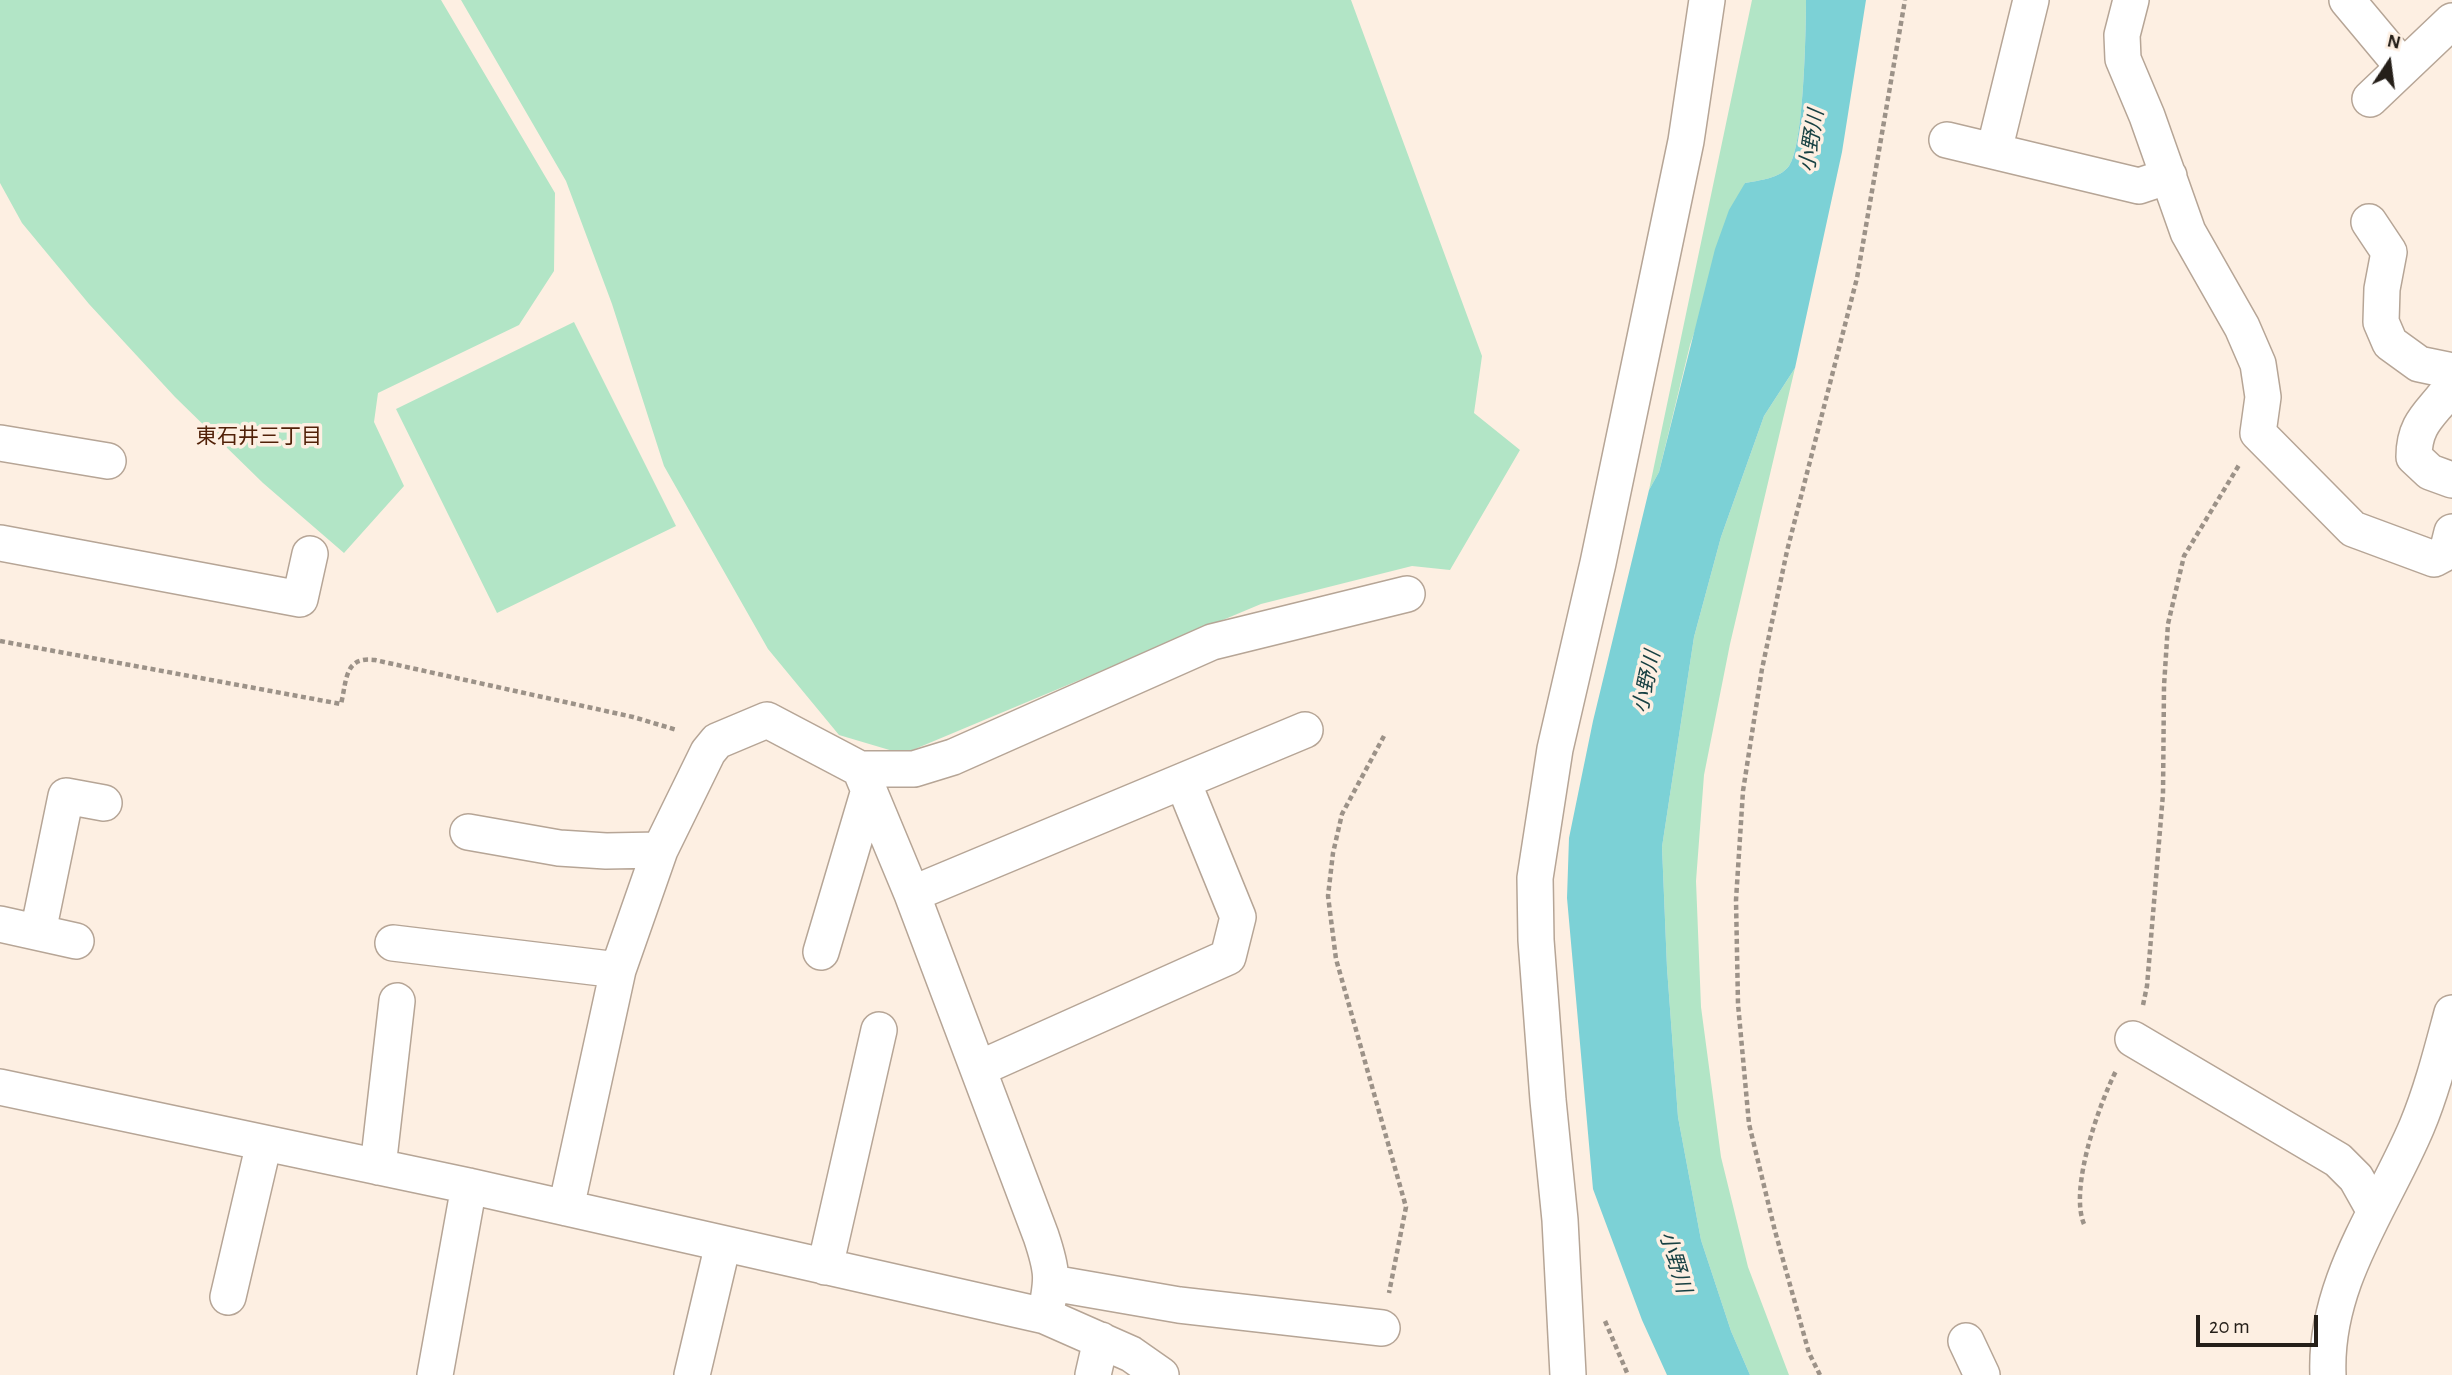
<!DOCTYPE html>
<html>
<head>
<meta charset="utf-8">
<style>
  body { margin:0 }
  #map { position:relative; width:2452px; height:1375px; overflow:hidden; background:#fdefe2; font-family:"Alegreya Sans",sans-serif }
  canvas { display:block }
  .north { position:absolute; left:2354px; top:28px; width:70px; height:70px; -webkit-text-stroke:5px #fdefe2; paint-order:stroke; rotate:13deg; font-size:19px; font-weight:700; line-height:28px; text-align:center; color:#251f19 }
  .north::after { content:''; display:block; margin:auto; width:24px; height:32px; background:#251f19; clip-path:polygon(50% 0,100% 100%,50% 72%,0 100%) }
  .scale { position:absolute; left:2196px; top:1315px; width:122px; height:32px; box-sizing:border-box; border:4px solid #251f19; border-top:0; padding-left:9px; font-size:21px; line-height:24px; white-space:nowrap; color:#251f19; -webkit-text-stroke:5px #fdefe2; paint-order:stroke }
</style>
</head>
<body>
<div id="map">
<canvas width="2452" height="1375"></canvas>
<div class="north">N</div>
<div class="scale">20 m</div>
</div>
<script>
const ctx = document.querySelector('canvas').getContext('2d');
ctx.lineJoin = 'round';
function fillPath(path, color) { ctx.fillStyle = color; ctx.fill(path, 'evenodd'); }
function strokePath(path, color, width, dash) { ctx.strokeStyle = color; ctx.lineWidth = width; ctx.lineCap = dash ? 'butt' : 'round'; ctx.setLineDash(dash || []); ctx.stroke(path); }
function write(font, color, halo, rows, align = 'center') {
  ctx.font = font + ' "Alegreya Sans","Noto Sans JP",sans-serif'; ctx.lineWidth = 7; ctx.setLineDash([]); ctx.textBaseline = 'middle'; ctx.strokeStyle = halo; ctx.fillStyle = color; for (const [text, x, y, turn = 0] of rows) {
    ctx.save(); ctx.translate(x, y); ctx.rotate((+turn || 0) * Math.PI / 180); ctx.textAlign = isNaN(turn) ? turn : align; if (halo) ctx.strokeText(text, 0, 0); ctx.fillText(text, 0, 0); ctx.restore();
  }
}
fillPath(new Path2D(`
  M0 0H441L555 193 554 271 519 325 378 393 374 422 404 486 344 553 263 483 175 397 89 304 22 223 0 183Z
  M461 0H1351L1482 356 1474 413 1520 450 1450 570 1412 566 1261 604 903 754 839 735 768 649 664 466 612 304 566 181Z
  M1752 0H1806C1806 29 1804 146 1789 166 1779 179 1760 180 1745 183L1690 345 1659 472 1649 490Z
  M574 322 676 526 497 613 396 409Z
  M1795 368 1730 644 1704 775 1696 881 1701 1007 1721 1157 1748 1267 1789 1375H1750L1731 1331 1701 1240 1678 1117 1667 968 1662 847 1694 637 1721 537 1764 416Z`), '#b2e5c6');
fillPath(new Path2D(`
  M1806 0H1866L1842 152 1795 368 1764 416 1721 537 1694 637 1662 847 1667 968 1678 1117 1701 1240 1731 1331 1750 1375H1667L1642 1320 1593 1189 1567 898 1569 838 1593 721 1649 490 1659 472 1715 249 1729 210 1745 183C1760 180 1779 179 1789 166 1804 146 1806 29 1806 0Z`), '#7cd1d6');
const street = new Path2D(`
  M2131 0 2122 35 2123 59 2147 116 2188 232 2242 327 2258 364 2263 397 2258 433 2353 529 2434 559 2447 552 2452 532
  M2347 0 2403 67
  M2370 99 2452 21
  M1947 140 2139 186 2169 176
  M1994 151 2031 0
  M2369 222 2389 252 2382 289 2381 322 2390 343 2419 364 2452 371
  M2452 385C2434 413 2414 420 2414 457L2430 472 2452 480
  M0 443 108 461
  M0 543 300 599 310 554
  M860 769H914L953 757 1212 642 1407 594
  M468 832 559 848 606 851 660 850
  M912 894 1305 730
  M0 924 76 941
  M38 932 66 796 104 803
  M393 943 618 970
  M821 952 869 790
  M2133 1039 2338 1160 2356 1178 2374 1210
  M978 1069 1228 957 1238 917 1183 782
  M0 1087 469 1186 1045 1316 1131 1354 1161 1375
  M378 1167 397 1001
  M566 1208 618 970 660 850 708 752 717 741 767 720 860 769 912 894 1041 1236C1053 1272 1053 1279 1045 1316
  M825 1267 879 1030
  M1052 1283 1179 1305 1382 1328
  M228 1297 264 1143
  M1966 1341 1982 1375
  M435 1375 469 1186
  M692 1375 723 1244
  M1093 1375 1101 1340
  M1568 1375 1560 1220 1548 1100 1536 940 1535 878 1555 749 1598 563 1686 141 1707 0
  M2328 1375C2324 1282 2383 1207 2417 1126 2432 1090 2442 1050 2452 1013`);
strokePath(street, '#b6a596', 38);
strokePath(new Path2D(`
  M0 641 341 704C347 680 344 656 375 660L633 717 677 730
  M1384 736 1342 814 1333 853 1328 896 1336 959 1406 1207 1389 1293
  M2143 1005 2147 986 2163 794 2164 686 2168 624 2184 556 2239 465
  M2084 1224C2069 1189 2099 1104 2116 1071
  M1605 1321 1628 1375
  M1820 1375 1809 1353 1775 1231 1749 1124 1738 1004 1736 900 1743 791 1762 669 1787 551 1857 278 1905 0`), '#9c9288', 4.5, [5, 3.5]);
strokePath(street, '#fff', 35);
write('italic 21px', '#184143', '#fdefe2', [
  ["小野川",1812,141,-81],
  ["小野川",1647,682,-78],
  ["小野川",1675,1262,73]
]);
write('21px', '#512108', '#fdefe2', [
  ["東石井三丁目",259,437]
]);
</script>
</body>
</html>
